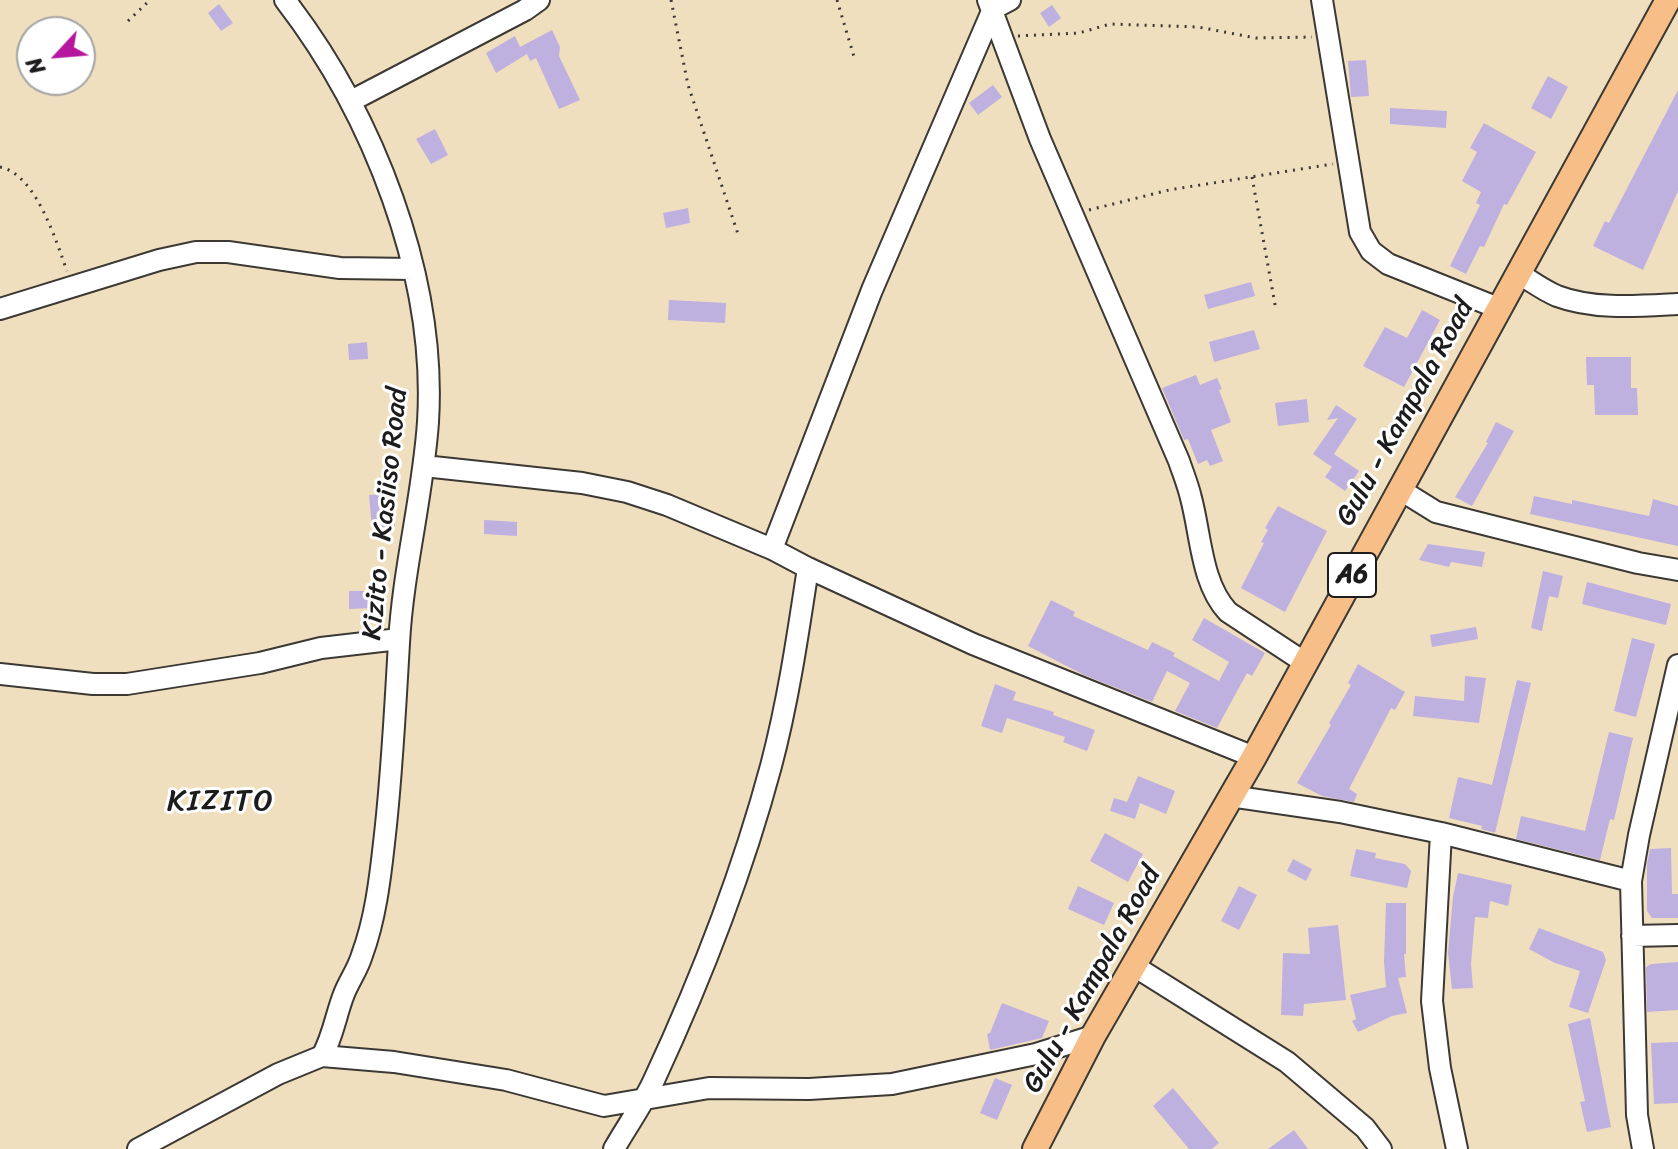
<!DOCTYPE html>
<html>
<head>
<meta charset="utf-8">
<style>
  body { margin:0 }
  #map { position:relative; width:1678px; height:1149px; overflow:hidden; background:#f0dfbf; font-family:Sriracha,sans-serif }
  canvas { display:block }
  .north { position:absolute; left:16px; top:16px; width:80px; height:80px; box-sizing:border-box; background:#fff; border:2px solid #a4a4a4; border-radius:50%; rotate:244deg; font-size:22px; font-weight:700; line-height:32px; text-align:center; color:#1c1c1c }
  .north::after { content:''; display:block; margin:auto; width:28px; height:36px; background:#b5179e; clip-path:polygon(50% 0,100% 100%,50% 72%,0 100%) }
</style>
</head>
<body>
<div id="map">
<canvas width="1678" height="1149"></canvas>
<div class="north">N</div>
</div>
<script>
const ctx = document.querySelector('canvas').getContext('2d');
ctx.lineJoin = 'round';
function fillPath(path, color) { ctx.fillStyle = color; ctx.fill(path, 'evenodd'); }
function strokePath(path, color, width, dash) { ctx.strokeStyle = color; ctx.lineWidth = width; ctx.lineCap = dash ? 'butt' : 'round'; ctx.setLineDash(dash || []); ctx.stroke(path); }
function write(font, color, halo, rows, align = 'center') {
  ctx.font = font + ' Sriracha,sans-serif'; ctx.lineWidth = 6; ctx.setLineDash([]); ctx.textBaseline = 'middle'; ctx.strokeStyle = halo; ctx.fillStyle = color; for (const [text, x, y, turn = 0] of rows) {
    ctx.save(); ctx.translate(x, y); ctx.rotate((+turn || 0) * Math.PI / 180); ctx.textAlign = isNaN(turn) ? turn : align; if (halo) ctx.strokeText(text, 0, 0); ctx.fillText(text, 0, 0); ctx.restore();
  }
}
fillPath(new Path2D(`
  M219 4 233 23 221 31 208 13Z
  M1052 5 1061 18 1049 27 1040 13Z
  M552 30 560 47 559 56 580 100 559 109 536 58 530 61 527 54 496 73 486 53 515 36 520 47Z
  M1366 60 1369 96 1351 97 1348 61Z
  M1548 76 1568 87 1551 119 1531 108Z
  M993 85 1002 97 978 115 969 103Z
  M1678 90V191L1643 270 1593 246 1605 221 1609 223Z
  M1390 108 1447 111 1446 128 1390 124Z
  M1484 123 1536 152 1507 205 1504 204 1484 247 1480 246 1466 274 1450 266 1480 205 1476 203 1481 192 1462 181 1477 152 1470 148Z
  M435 129 448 155 431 164 416 139Z
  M688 208 690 223 666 228 663 213Z
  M1251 282 1255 296 1208 309 1204 295Z
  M669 300 726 303 725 323 668 320Z
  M1422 310 1440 320 1404 387 1363 366 1385 327 1407 338Z
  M1254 330 1260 349 1214 362 1209 342Z
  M367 342 368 359 349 360 348 344Z
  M1586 357H1631V388H1637L1638 415H1595L1594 385H1587Z
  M1196 375 1200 385 1217 378 1222 389 1219 390 1231 422 1211 430 1223 461 1210 466 1207 460 1198 464 1188 439 1184 440 1162 388Z
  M1307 399 1309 422 1278 426 1275 403Z
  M1336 405 1357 419 1334 454 1359 471 1345 491 1325 477 1332 467 1313 454 1338 418 1327 420Z
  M1496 422 1514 431 1472 506 1455 497 1488 443 1486 442Z
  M392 493 395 526 372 528 369 495Z
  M1534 496 1572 504V500L1649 516 1653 499 1678 506V546L1530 514Z
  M1278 506 1327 531 1285 612 1241 588 1264 543 1261 542 1268 530 1265 528Z
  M484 520 517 522V536L484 534Z
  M1428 544 1485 552 1482 567 1451 562 1449 567 1419 560Z
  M1543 571 1563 576 1558 598 1549 596 1542 631 1531 628Z
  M1587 582 1671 604 1666 625 1582 604Z
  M349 591H371V608L349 609Z
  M1051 600 1075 612 1073 616 1148 650 1152 642 1175 653 1173 656 1219 681 1229 662 1192 640 1204 618 1265 653 1252 676 1247 673 1217 728 1175 711 1190 683 1167 671 1152 702 1084 675 1028 646Z
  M1476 627 1478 639 1432 647 1430 635Z
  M1632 638 1655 644 1636 717 1614 711Z
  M1358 664 1405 692 1395 710 1391 708 1349 789 1357 794 1354 802 1322 796 1297 783 1331 725 1329 723 1351 685 1348 683Z
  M1465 676 1486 678 1479 723 1413 716 1415 696 1464 701Z
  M1517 680 1531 683 1495 833 1481 829 1482 826 1449 818 1458 777 1492 785Z
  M995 684 1016 692 1013 700 1054 712 1053 715 1095 730 1087 751 1063 742 1065 737 1007 718 1002 733 981 726Z
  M1609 732 1633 738 1614 820 1610 819 1600 860 1516 839 1521 816 1585 831Z
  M1138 776 1175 791 1166 814 1140 803 1135 819 1110 811 1114 798 1127 802Z
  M1105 833 1143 854 1128 882 1090 861Z
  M1671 848 1672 894H1678V918H1652L1647 911V864L1650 849Z
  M1356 849 1376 853 1375 858 1405 864 1411 871 1407 888 1350 876Z
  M1293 859 1312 869 1306 881 1287 871Z
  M1458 873 1512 885 1508 906 1490 901 1488 918 1475 917 1471 964 1473 988 1452 989 1448 953 1453 897Z
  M1078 886 1114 903 1104 925 1068 909Z
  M1239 886 1257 895 1239 930 1221 921Z
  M1386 903H1406V954H1404L1406 977 1398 978 1407 1013 1392 1016 1358 1032 1352 1021 1356 1019 1350 995 1386 987 1384 962Z
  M1338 925 1346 1000 1304 1004 1303 1016 1281 1015 1283 953 1310 954 1308 928Z
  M1539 928 1603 952 1606 960 1588 1013 1569 1007 1580 971 1555 963 1529 949Z
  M1678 962V1010L1647 1012 1646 967 1651 964Z
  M1002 1003 1049 1021 1042 1038 990 1050 987 1034 990 1033Z
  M1590 1018 1611 1127 1587 1132 1580 1102 1585 1101 1568 1024Z
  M1678 1042V1103L1654 1104 1651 1043Z
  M995 1078 1012 1085 997 1120 980 1113Z
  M1173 1088 1219 1143 1212 1149H1189L1153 1106Z
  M1294 1130 1308 1149H1268Z`), '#beb0df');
const minor = new Path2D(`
  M285 0C373 114 437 276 428 422 423 496 403 569 399 643 395 710 392 776 384 843 380 880 375 920 362 955 358 969 349 981 344 994 336 1014 333 1037 322 1056
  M988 0 1040 139 1179 461C1183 473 1188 485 1191 498 1201 535 1201 583 1228 612L1304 662
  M1322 0 1360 232 1371 251 1388 264 1498 308
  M351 101 525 10 539 0
  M1518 273C1531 281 1543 290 1557 296 1594 310 1639 306 1678 304
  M0 309 159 260 196 252H228L340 268 413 269
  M424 466 582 483 627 492 667 505 772 549 808 568 973 644 1254 757
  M1399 489 1436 512 1638 563 1678 570
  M772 549 872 290 993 9 1010 0
  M0 674 93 684H127L260 663 321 648 399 639
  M1230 796 1340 812 1441 833 1631 881
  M1441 833 1432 1001 1440 1068 1457 1149
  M1632 936 1678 935
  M1134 966 1287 1062 1365 1128 1381 1149
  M138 1149 278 1074 322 1056 394 1062 506 1080 604 1106 709 1088 809 1089 892 1084 1036 1054 1093 1036
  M614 1149C627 1126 643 1104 654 1080 701 979 742 874 771 766 788 702 798 634 808 568
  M1643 1149 1637 1115 1631 881 1639 835 1678 665`);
const major = new Path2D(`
  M1035 1149 1093 1036 1254 757 1668 0`);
strokePath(minor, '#3c3934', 24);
strokePath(major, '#3c3934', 28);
strokePath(new Path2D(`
  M671 0 688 85 739 237
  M837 0 855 60
  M128 21 150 0
  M1018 36 1079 33 1110 24 1198 27 1256 38 1312 37
  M0 167C36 174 56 241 67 271
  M1252 177 1276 310
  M1089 210 1169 190 1333 164`), '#3c3934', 3, [2, 6]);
strokePath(minor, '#fff', 20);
strokePath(major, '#f7be87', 24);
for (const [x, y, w] of [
  [1352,575,48]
]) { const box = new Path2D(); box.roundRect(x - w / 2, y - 22, w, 44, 6); ctx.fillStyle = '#fff'; ctx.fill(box); strokePath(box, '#1c1c1c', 2); }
write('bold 26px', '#1c1c1c', null, [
  ["A6",1352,575]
]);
write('28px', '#1c1c1c', '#fff', [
  ["Gulu - Kampala Road",1406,413,-61],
  ["Kizito - Kasiiso Road",386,514,-84],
  ["Gulu - Kampala Road",1093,980,-61]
]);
ctx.letterSpacing = '2px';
write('30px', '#1c1c1c', '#fff', [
  ["KIZITO",221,802]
]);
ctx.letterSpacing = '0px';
</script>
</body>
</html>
